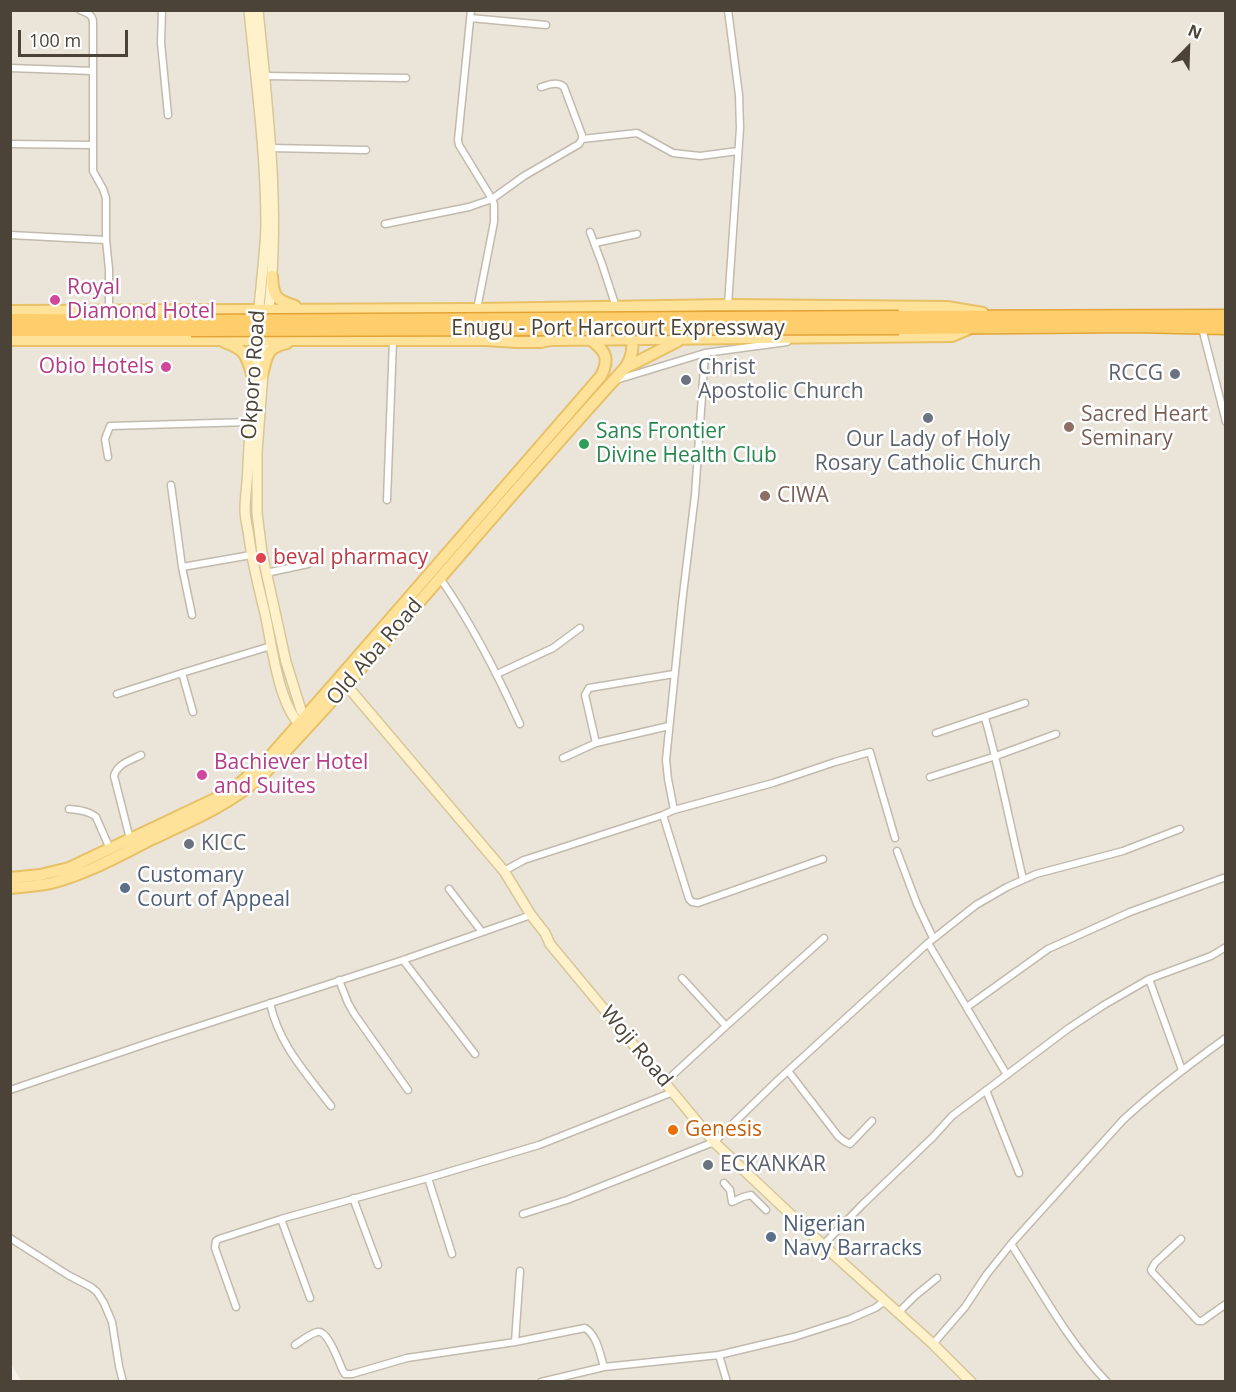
<!DOCTYPE html>
<html>
<head>
<meta charset="utf-8">
<style>
  body { margin:0 }
  #map { position:relative; width:1236px; height:1392px; overflow:hidden; background:#f6f2eb; font-family:"Open Sans",sans-serif }
  canvas { display:block }
  .frame { position:absolute; inset:0; border:12px solid #4b4338; pointer-events:none }
  .north { position:absolute; left:1158px; top:18px; width:60px; height:60px; -webkit-text-stroke:4px #fff; paint-order:stroke; rotate:23deg; font-size:16px; font-weight:700; line-height:24px; text-align:center; color:#4b4338 }
  .north::after { content:''; display:block; margin:auto; width:21px; height:27px; background:#4b4338; clip-path:polygon(50% 0,100% 100%,50% 72%,0 100%) }
  .scale { position:absolute; left:18px; top:30px; width:110px; height:27px; box-sizing:border-box; border:3px solid #4b4338; border-top:0; padding-left:8px; font-size:18px; line-height:21px; white-space:nowrap; color:#4b4338; -webkit-text-stroke:4px #fff; paint-order:stroke }
</style>
</head>
<body>
<div id="map">
<canvas width="1236" height="1392"></canvas>
<div class="frame"></div>
<div class="north">N</div>
<div class="scale">100 m</div>
</div>
<script>
const ctx = document.querySelector('canvas').getContext('2d');
ctx.lineJoin = 'round';
function fillPath(path, color) { ctx.fillStyle = color; ctx.fill(path, 'evenodd'); }
function strokePath(path, color, width, dash) { ctx.strokeStyle = color; ctx.lineWidth = width; ctx.lineCap = dash ? 'butt' : 'round'; ctx.setLineDash(dash || []); ctx.stroke(path); }
function write(font, color, halo, rows, align = 'center') {
  ctx.font = font + ' "Open Sans",sans-serif'; ctx.lineWidth = 5; ctx.setLineDash([]); ctx.textBaseline = 'middle'; ctx.strokeStyle = halo; ctx.fillStyle = color; for (const [text, x, y, turn = 0] of rows) {
    ctx.save(); ctx.translate(x, y); ctx.rotate((+turn || 0) * Math.PI / 180); ctx.textAlign = isNaN(turn) ? turn : align; if (halo) ctx.strokeText(text, 0, 0); ctx.fillText(text, 0, 0); ctx.restore();
  }
}
fillPath(new Path2D(`
  M11 11H1225V1381L22 1382 11 1364Z`), '#eae4d9');
const street = new Path2D(`
  M80 10C87 13 92 14 93 21V171L103 189 106 198V240L109 269V311
  M162 10 161 43 168 115
  M471 10 458 140 459 145 492 199 494 204V222L477 309
  M470 18 546 25
  M10 68 93 71
  M265 76 406 78
  M582 139 637 133 673 153 700 156 738 151
  M10 144 93 145
  M271 148 366 150
  M385 224 469 207 492 199 524 176 579 144 582 139V135L564 87C557 81 549 85 541 87
  M590 232 602 264 616 307
  M10 235 106 240
  M595 243 637 234
  M728 305 740 128 739 95 728 10
  M1202 328 1226 422
  M616 380 705 353 787 342
  M108 457 105 439 110 426 250 422
  M171 485 182 567 192 615
  M387 500 393 340
  M182 567 251 555
  M266 573 308 564
  M440 578C472 624 497 673 520 724
  M182 673 193 712
  M497 674 553 648 580 628
  M117 694 182 673 271 646
  M985 718C1000 771 1010 825 1023 879
  M936 733 1025 703
  M596 743 585 695 589 688 674 674
  M563 758 596 743 669 726
  M930 777 996 756 1056 734
  M69 809C79 810 89 811 96 817L110 849
  M674 810 668 779 666 760 682 603 695 495 705 353
  M663 815 689 899 692 902 698 903 823 859
  M130 839 114 776C117 764 131 760 141 755
  M897 851 917 904 933 938
  M504 871 524 860 663 815 674 810 773 783 835 762 870 752 895 838
  M449 889 482 932
  M928 943 1007 1075
  M403 960 475 1054
  M1149 979 1182 1070
  M339 980 348 1003 355 1015 408 1090
  M270 1003C279 1045 306 1073 331 1106
  M967 1007 1048 949 1130 912 1226 877
  M726 1026 824 938
  M788 1071 838 1136 844 1141 850 1144 872 1121
  M665 1082 726 1026 682 978
  M10 1090 157 1040 403 960 531 915
  M986 1090 1019 1173
  M428 1178 452 1254
  M724 1183 730 1190 732 1202 743 1197 751 1195 766 1210
  M353 1198 378 1265
  M523 1214 567 1200 714 1142 778 1080 928 943 976 905 1007 887 1036 874 1123 851 1180 829
  M281 1219 310 1298
  M10 1238 68 1275 91 1287 97 1292 104 1303 112 1322 119 1366 123 1382
  M1181 1239 1155 1263 1151 1270 1153 1273 1198 1321H1202L1226 1304
  M1011 1244C1040 1289 1069 1343 1107 1382
  M823 1245 862 1205 933 1137 952 1116 1069 1028 1104 1005 1149 979 1211 956 1226 947
  M236 1307 215 1248 216 1241 219 1239 281 1219 428 1178 539 1145 673 1092
  M898 1313 915 1296 937 1278
  M515 1342 520 1271
  M933 1344 965 1307 987 1274 1011 1244 1123 1120C1155 1090 1190 1064 1226 1038
  M295 1345C301 1341 310 1334 317 1332 328 1329 339 1363 343 1371L345 1374H352L407 1358 515 1342 585 1328C597 1335 600 1354 604 1367
  M719 1355 727 1382
  M541 1382 604 1367 719 1355 794 1337 850 1319 875 1308 885 1301`);
const secondary = new Path2D(`
  M249 10C256 82 266 153 266 225 265 255 261 286 258 316
  M258 10C268 112 281 214 268 316
  M257 333C253 377 250 421 248 465 248 480 245 495 245 510 245 519 248 528 249 537 252 561 258 585 264 609 272 642 277 705 303 728
  M266 333 257 452V513L262 553 286 662 301 710 309 722
  M342 680 504 871 531 915 545 933 550 944 714 1142 823 1245 933 1344 971 1382`);
const primary = new Path2D(`
  M272 276C273 296 275 300 295 306
  M10 311 477 309 728 305 947 307 983 313
  M10 340H486L516 342H541L550 340 952 336 971 328
  M224 342C247 350 246 356 253 377
  M625 368 678 341
  M262 375C267 357 266 347 287 343
  M10 878 40 875 69 868 219 797 239 784 266 761 339 678 601 376C610 359 606 351 591 340
  M10 888C24 887 38 886 51 883 87 874 120 855 152 839 193 820 229 805 263 775 388 644 502 502 625 368 632 358 634 346 631 334`);
const highway = new Path2D(`
  M899 317 1226 316
  M10 320 191 321
  M899 328 1134 326 1226 328
  M10 330H191`);
strokePath(street, '#c2baad', 9);
strokePath(secondary, '#d7c79a', 12);
strokePath(primary, '#e8c166', 14);
strokePath(highway, '#e3a437', 15);
strokePath(street, '#fff', 6);
strokePath(secondary, '#fff2cb', 9);
strokePath(primary, '#ffe29a', 10);
strokePath(highway, '#ffce6c', 12);
const highwayBridge = new Path2D(`
  M191 321 899 317
  M191 330 899 328`);
strokePath(highwayBridge, '#e3a437', 15, []);
strokePath(highwayBridge, '#ffce6c', 12);
for (const [x, y, r, color] of [
  [55,300,6,"#d1479c"],
  [166,367,6,"#d1479c"],
  [1175,374,6,"#6b7280"],
  [686,380,6,"#6b7280"],
  [928,418,6,"#6b7280"],
  [1069,427,6,"#8d6e63"],
  [584,444,6,"#2e9e5b"],
  [765,496,6,"#8d6e63"],
  [261,558,6,"#e0444e"],
  [202,775,6,"#d1479c"],
  [189,844,6,"#6b7280"],
  [125,888,6,"#5c6f8a"],
  [673,1130,6,"#e8710a"],
  [708,1165,6,"#6b7280"],
  [771,1237,6,"#5c6f8a"]
]) { const dot = new Path2D(); dot.arc(x, y, r, 0, 2 * Math.PI); ctx.fillStyle = color; ctx.fill(dot); strokePath(dot, '#fff', 2); }
write('21px', '#b23c85', '#fff', [
  ["Royal",67,288],
  ["Diamond Hotel",67,312],
  ["Obio Hotels",154,367,"right"],
  ["Bachiever Hotel",214,763],
  ["and Suites",214,787]
], 'left');
write('21px', '#4b4338', '#fff', [
  ["Enugu - Port Harcourt Expressway",618,329],
  ["Okporo Road",254,375,-86],
  ["Old Aba Road",375,652,-49],
  ["Woji Road",636,1047,50]
]);
write('21px', '#5b616d', '#fff', [
  ["Christ",698,368],
  ["Apostolic Church",698,392],
  ["RCCG",1163,374,"right"],
  ["Our Lady of Holy",928,440,"center"],
  ["Rosary Catholic Church",928,464,"center"],
  ["KICC",201,844],
  ["ECKANKAR",720,1165]
], 'left');
write('21px', '#785e54', '#fff', [
  ["Sacred Heart",1081,415],
  ["Seminary",1081,439],
  ["CIWA",777,496]
], 'left');
write('21px', '#27864d', '#fff', [
  ["Sans Frontier",596,432],
  ["Divine Health Club",596,456]
], 'left');
write('21px', '#be3a42', '#fff', [
  ["beval pharmacy",273,558]
], 'left');
write('21px', '#4e5e75', '#fff', [
  ["Customary",137,876],
  ["Court of Appeal",137,900],
  ["Nigerian",783,1225],
  ["Navy Barracks",783,1249]
], 'left');
write('21px', '#c56008', '#fff', [
  ["Genesis",685,1130]
], 'left');
</script>
</body>
</html>
